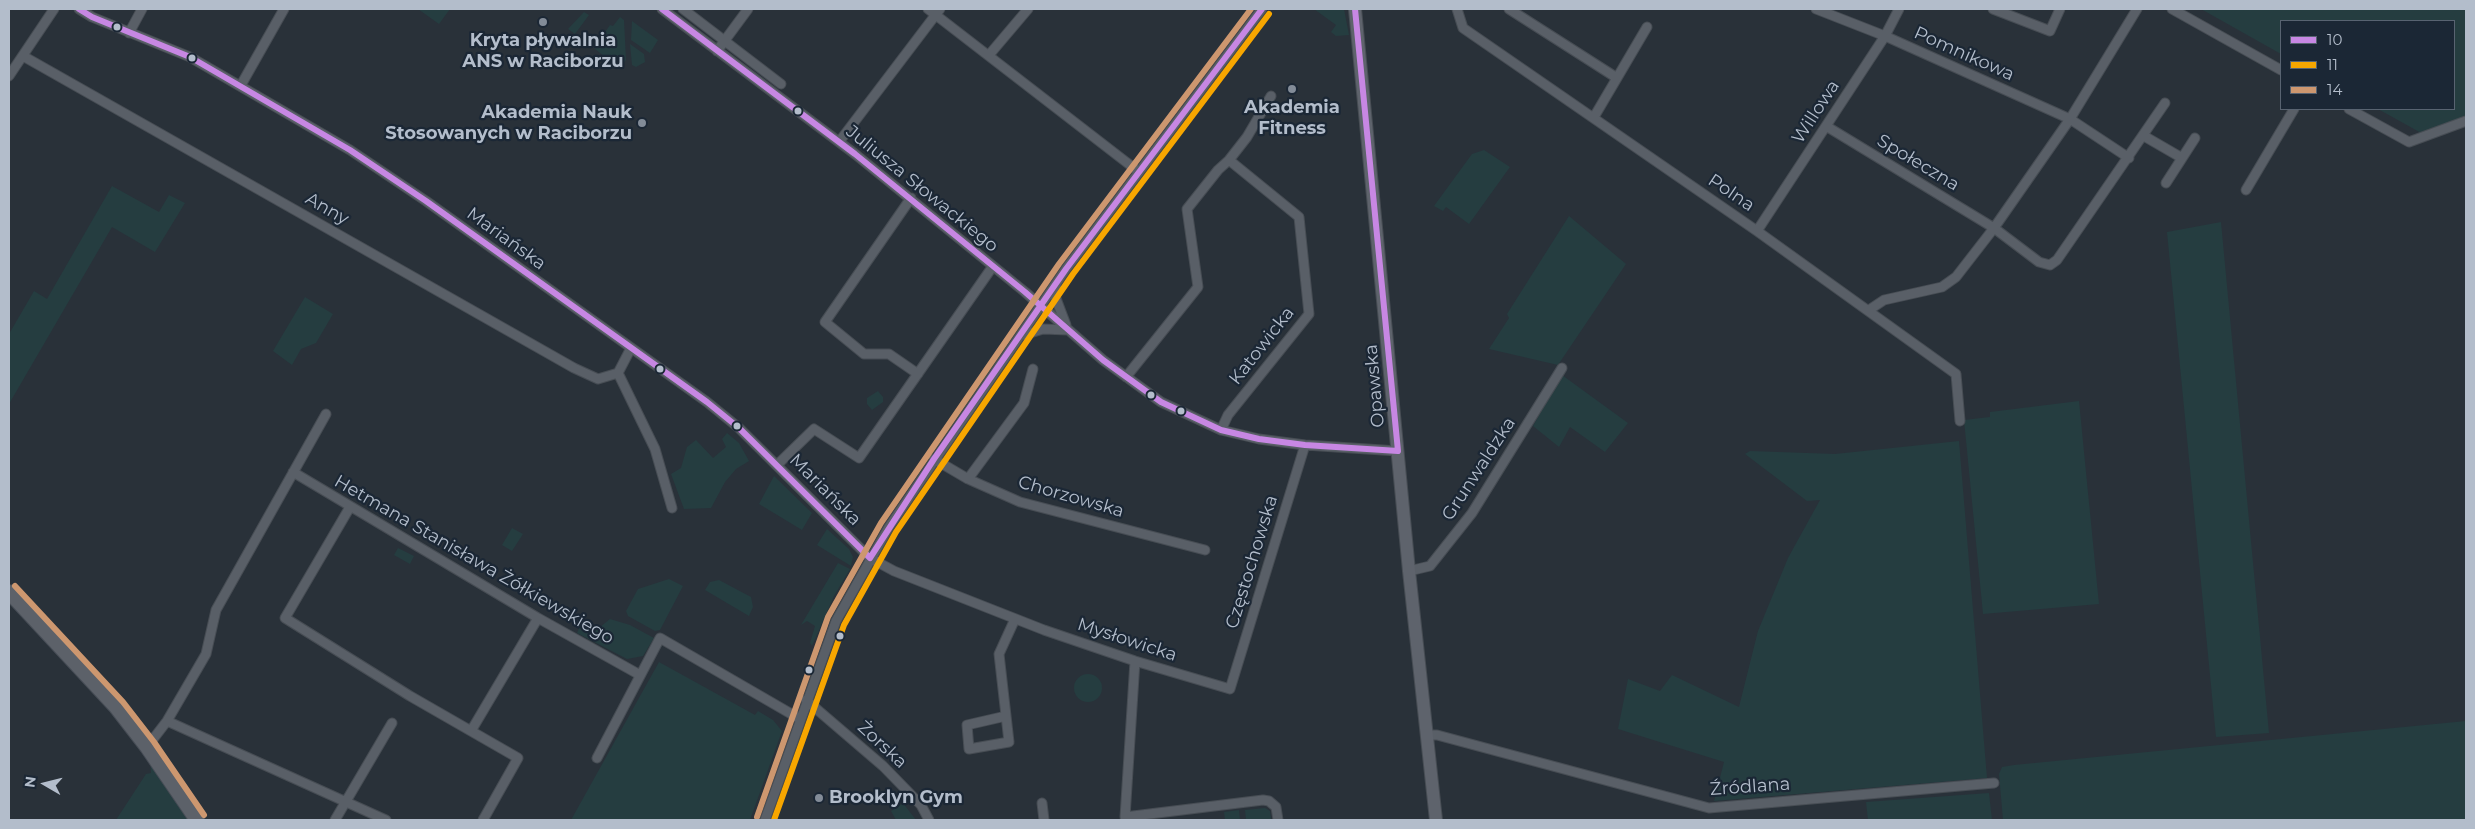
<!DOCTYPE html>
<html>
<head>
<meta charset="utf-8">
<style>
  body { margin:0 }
  #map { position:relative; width:2475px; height:829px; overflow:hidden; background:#293139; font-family:Montserrat,sans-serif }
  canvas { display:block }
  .frame { position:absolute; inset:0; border:10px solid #b3bdcb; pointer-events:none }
  .legend { position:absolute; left:2280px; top:20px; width:175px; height:90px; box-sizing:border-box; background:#1b2735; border:1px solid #586371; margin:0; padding:6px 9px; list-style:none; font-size:15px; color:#b3bdcb }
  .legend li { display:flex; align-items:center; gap:10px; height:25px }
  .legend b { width:25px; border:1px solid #586371 }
  .north { position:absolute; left:20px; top:759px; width:50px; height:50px; -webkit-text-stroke:4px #1b2735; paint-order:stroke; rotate:278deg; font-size:14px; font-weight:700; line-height:20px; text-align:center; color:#b3bdcb }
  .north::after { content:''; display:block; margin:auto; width:18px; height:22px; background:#b3bdcb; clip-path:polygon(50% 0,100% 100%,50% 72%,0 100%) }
</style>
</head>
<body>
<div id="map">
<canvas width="2475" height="829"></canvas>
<div class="frame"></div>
<ul class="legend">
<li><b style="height:6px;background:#c787e3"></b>10</li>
<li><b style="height:6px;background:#f7a600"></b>11</li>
<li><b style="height:6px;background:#cd976f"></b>14</li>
</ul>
<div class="north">N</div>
</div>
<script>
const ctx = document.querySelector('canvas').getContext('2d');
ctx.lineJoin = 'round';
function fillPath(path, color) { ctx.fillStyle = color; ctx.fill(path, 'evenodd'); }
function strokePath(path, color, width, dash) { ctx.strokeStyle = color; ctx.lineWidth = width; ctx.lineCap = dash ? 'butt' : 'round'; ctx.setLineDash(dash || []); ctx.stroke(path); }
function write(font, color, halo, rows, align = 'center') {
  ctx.font = font + ' Montserrat,sans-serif'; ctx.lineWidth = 4.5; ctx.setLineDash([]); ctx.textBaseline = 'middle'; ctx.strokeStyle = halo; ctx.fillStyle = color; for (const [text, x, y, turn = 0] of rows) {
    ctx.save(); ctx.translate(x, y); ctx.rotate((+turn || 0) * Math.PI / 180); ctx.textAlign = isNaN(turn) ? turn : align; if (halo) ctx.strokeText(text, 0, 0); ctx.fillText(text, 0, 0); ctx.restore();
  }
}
fillPath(new Path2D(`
  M418 9H450L439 24Z
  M1314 9H1344L1349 35 1336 36 1331 32 1336 25Z
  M2201 9H2466V118L2423 134 2378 109H2454V21H2281V54Z
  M584 12 589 15 575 34 568 29Z
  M620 17 624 20 626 60 622 65 611 62 594 48 610 25 613 26Z
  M632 21 658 40 650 53 631 40Z
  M630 44 644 54 645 62 636 67 632 65Z
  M1484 150 1510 167 1469 224 1446 207 1443 211 1434 206 1472 154Z
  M112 186 159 212 169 195 185 203 155 252 112 227 9 404V334L34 291 47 299Z
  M1569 216 1626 264 1558 365 1489 349 1509 318 1507 314Z
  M2221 222 2269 733 2216 737 2167 232Z
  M305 297 333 314 316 343 301 349 292 365 273 351Z
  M1562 375 1628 423 1605 452 1570 427 1559 447 1533 426Z
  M878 391 883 397V402L872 410 867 404V398Z
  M2079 401 2099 604 1983 614 1964 420 1990 417V412Z
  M727 433 739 443 749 461 736 469 725 482 711 508 684 509 671 474 681 468 687 447 696 440 713 458 726 447 722 439Z
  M1959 441 1987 778 1714 801 1724 762 1618 729 1628 679 1660 691 1672 675 1739 707 1758 631 1788 558 1820 500 1807 501 1745 454 1750 451 1835 454Z
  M774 476 812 513 802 530 759 504Z
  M512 528 523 534 512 551 502 545Z
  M827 529 849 549 853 557 851 566 817 545Z
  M398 548 414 556 410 564 394 555Z
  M838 563 850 569 834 596 812 646 810 643 815 626 807 621 801 625Z
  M669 579 683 586 660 630 655 631 628 616 626 611 638 589Z
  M719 580 751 597 753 607 749 616 705 590 710 582Z
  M610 619 630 625 654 638 643 656 627 659 577 633 580 626 594 632Z
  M659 662 755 715 758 711 773 720 782 731 750 820H571Z
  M1074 688a14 14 0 1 1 28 0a14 14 0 1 1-28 0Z
  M2466 721V820H2003L1999 774 2002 767 2014 765Z
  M150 760 190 820H116L146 774 151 773Z
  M1989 793 1992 820H1868L1866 802Z
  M903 803 916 820H896L891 811Z
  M1265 808 1270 811 1271 820H1246L1245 810Z
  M1239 810 1240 820H1225L1224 812Z`), '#253d40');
const street = new Path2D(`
  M79 9 92 17 190 57 350 150 426 201 707 402 739 428 870 558 894 571 1044 630 1135 661 1230 689 1305 445
  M662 9 855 154 1025 292 1103 360 1161 402 1221 430 1259 439 1305 445 1398 451
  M683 9 781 84
  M928 9 1139 172
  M1457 9 1463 28 1757 231 1956 374 1960 421
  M1509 9 1617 78 1594 117
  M1816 9 1885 36 2070 119 2129 158
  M1993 9 2050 31 2060 9
  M2172 9 2281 70
  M129 33 142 9
  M717 51 748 9
  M989 55 1028 9
  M23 56 574 368 598 379 618 373
  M9 76 54 9
  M1617 78 1647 27
  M241 85 284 9
  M2349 109 2409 142 2466 121
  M1826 126 1994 228 2039 262 2050 265 2057 260 2165 103
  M2144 136 2182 158
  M839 142 940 9
  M2166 183 2195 138
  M2246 190 2294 109
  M911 198 825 322 864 354H889L918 374
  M1757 231 1885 36 1899 9
  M1056 286 1055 296 1066 325
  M1869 310 1884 300 1942 287 1956 277 1994 228 2070 119 2137 9
  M1020 336 1043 329 1068 330
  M631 348 618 373 655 449 672 508
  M1126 377 1198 287 1187 209 1218 170 1229 160 1247 137 1271 96
  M1221 430 1228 415 1309 314 1299 217 1229 160
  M934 459 968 479 1020 502 1205 550
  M777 465 814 429 859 458 993 266
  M293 472 538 618 640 675
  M968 479 1024 403 1033 369
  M350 507 285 618 410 696 518 758 483 820
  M1409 571 1430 566 1472 513 1562 368
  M1135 661 1125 817 1263 800 1269 801 1276 807 1278 820
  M806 700 883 766 921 805 929 820
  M1006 716 967 725 969 749 1009 742 999 654 1015 619
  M167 721 386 820
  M471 731 538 618
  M1427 735H1437L1709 808 1994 783
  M147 747 167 721 206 654 216 610 326 414
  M597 758 660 638 800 719
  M1042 803 1044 820
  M335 820 392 723
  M765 820 836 621 889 527 1066 269 1262 9`);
const secondary = new Path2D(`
  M1355 9 1409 571 1436 820`);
const primary = new Path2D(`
  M9 592 116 707 147 747 197 820`);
strokePath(street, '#474d54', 11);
strokePath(secondary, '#474d54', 14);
strokePath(primary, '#474d56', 16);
strokePath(street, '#595f67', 9);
strokePath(secondary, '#5e636c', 12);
strokePath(primary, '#5c6169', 14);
strokePath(new Path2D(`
  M79 9 92 17 190 57 350 150 426 201 707 402 739 428 870 558
  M662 9 855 154 1025 292 1103 360 1161 402 1221 430 1259 439 1305 445 1398 451
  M1355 9 1398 451
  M870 558 934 459 1066 269 1262 9`), '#c787e3', 6);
strokePath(new Path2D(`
  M774 820 844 625 896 532 1073 274 1269 14`), '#f7a600', 6);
strokePath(new Path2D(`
  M15 586 123 702 154 742 204 815
  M757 817 828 617 881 523 1059 264 1251 9`), '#cd976f', 6);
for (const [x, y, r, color] of [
  [543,22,5,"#838c98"],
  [117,27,4.5,"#b3bdcb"],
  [192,58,4.5,"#b3bdcb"],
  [1292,89,5,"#838c98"],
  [798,111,4.5,"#b3bdcb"],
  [642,123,5,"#838c98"],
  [660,369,4.5,"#b3bdcb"],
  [1151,395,4.5,"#b3bdcb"],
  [1181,411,4.5,"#b3bdcb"],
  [737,426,4.5,"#b3bdcb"],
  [840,636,4.5,"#b3bdcb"],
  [809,670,4.5,"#b3bdcb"],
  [819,798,5,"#838c98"]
]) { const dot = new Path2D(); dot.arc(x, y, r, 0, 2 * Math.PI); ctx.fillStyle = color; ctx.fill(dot); strokePath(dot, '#1b2735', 2); }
write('bold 18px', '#b3bdcb', '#1b2735', [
  ["Kryta pływalnia",543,41],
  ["ANS w Raciborzu",543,62],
  ["Akademia",1292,108],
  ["Fitness",1292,129],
  ["Akademia Nauk",632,113,"right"],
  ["Stosowanych w Raciborzu",632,134,"right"],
  ["Brooklyn Gym",829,798,"left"]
]);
write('18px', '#b3bdcb', '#1b2735', [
  ["Pomnikowa",1964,54,24],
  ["Willowa",1816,112,-57],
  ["Społeczna",1918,163,31],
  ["Juliusza Słowackiego",922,189,39],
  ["Polna",1731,193,34],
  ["Anny",327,209,30],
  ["Mariańska",506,239,36],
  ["Katowicka",1262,346,-52],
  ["Opawska",1375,386,-95],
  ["Grunwaldzka",1479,469,-57],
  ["Mariańska",825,490,45],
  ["Chorzowska",1071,497,16],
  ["Hetmana Stanisława Żółkiewskiego",474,560,30],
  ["Częstochowska",1252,562,-73],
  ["Mysłowicka",1127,640,18],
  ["Żorska",882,745,43],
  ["Źródlana",1750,787,-4]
]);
</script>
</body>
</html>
